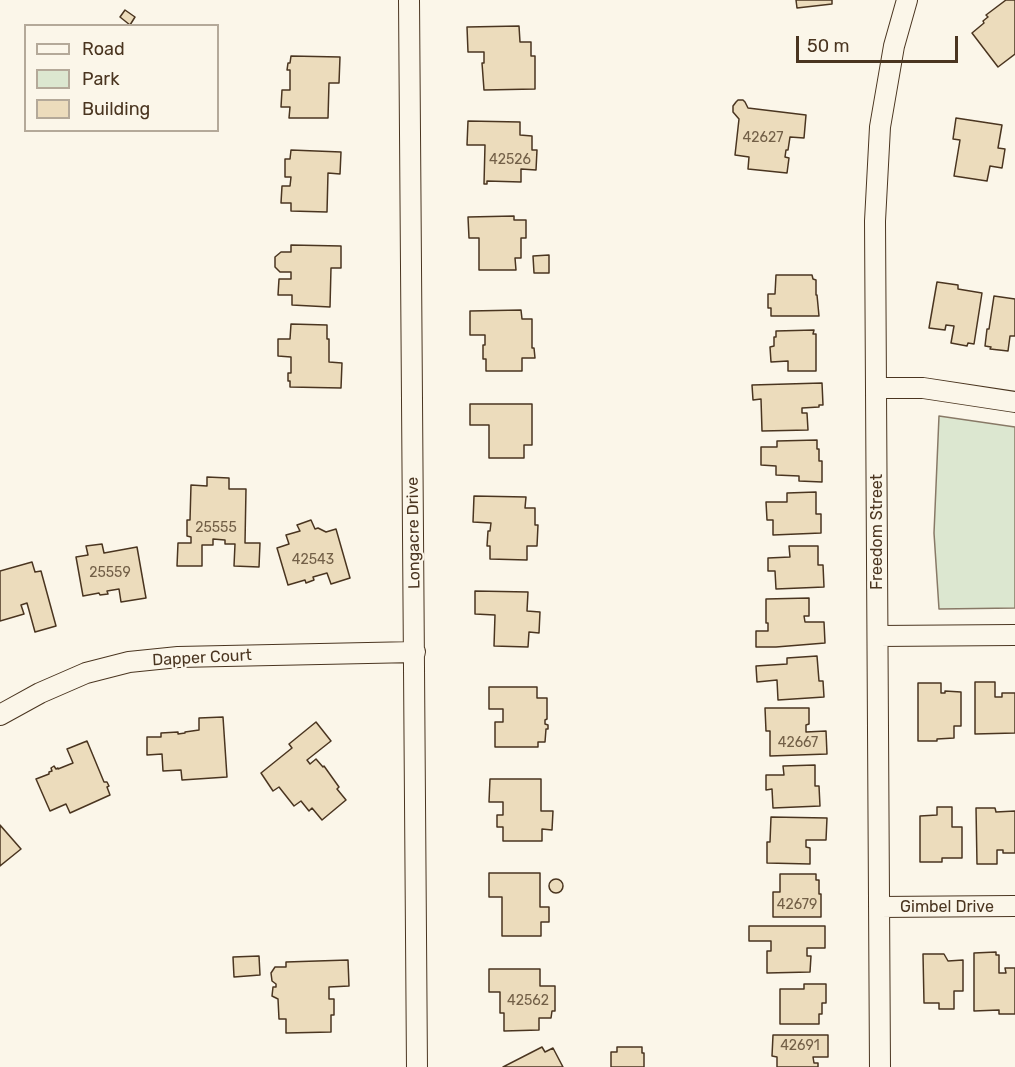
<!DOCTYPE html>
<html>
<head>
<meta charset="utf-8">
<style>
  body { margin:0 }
  #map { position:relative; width:1015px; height:1067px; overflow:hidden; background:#fbf6e9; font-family:Rubik,sans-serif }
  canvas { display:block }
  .legend { position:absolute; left:24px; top:24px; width:195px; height:108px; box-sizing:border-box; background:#fbf6e9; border:2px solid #b4a999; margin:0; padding:8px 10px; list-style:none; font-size:18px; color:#4a3520 }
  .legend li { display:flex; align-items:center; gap:12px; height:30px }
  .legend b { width:30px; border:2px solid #b4a999 }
  .scale { position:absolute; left:796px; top:36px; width:162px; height:27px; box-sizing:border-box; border:3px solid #4a3520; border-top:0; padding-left:8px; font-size:18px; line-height:21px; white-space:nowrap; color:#4a3520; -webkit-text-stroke:4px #fbf6e9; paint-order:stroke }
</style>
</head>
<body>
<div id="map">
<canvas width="1015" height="1067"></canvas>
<ul class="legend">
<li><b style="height:8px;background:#fbf6e9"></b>Road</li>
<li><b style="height:16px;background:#dce7d0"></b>Park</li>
<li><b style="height:16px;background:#ecdcbc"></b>Building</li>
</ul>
<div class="scale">50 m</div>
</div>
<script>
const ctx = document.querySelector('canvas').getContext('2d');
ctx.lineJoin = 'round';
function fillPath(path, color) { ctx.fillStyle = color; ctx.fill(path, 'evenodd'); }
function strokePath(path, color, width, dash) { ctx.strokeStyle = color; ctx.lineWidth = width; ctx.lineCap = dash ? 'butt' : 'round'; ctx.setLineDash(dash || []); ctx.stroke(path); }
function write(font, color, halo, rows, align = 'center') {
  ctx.font = font + ' Rubik,sans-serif'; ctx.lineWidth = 4.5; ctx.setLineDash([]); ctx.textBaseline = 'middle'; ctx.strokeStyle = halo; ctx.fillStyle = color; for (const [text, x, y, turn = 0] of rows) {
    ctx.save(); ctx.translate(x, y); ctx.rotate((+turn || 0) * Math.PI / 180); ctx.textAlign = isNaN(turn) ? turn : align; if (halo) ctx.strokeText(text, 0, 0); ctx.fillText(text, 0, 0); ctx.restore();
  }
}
const green = new Path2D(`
  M939 416 1015 427V608L939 609 934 533Z`);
fillPath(green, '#dce7d0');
strokePath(green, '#887966', 1.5);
const building = new Path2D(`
  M796 0H832V4L797 8Z
  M1006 0H1015V54L998 67 972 33 984 23 983 21 988 17 986 15Z
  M125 10 135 17 130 25 120 17Z
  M519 26 520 42H531V56H535V89L484 90 482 63H484V52H468L467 27Z
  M291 56 340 57 339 83H329L328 118H289L290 107H281L282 90H290V70H287L288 63H290Z
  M738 100H743L745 102 748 108 806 115 804 138 790 137 788 150H786L785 157 789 158 787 173 748 169 749 157 735 155 739 119 733 112V106L736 102Z
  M956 118 1002 125 998 148 1005 149 1002 168 990 166 987 181 954 176 960 140 953 139Z
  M468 121 520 122V135L532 136V150H537L536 170 521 169V182L487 181V184H484L485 145H467Z
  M291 150 341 152 340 174 328 173 327 212 291 211V203H281L282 186H290L291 177H285V159H290Z
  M514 216V220H526V238H521V258H515L516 270H479V238H469L468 217Z
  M291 245 341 246V268H331L330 307 292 305V295H278L279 279H291V272H280L275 267V257L281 252H291Z
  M549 255V273H534L533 256Z
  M776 275H812L813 279 816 280V295H817L819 316H771V308H768V294H775Z
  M937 282 958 285V289L982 293 974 344 968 343 967 346 951 343 954 326 946 325 945 330 929 328Z
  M994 296 1015 299V336H1010L1008 351 990 349 991 347 985 346 987 329H989Z
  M521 310 522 319H532V348H534L535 358H522V371H486V359H483V345H485V335H470V311Z
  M291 324 327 325V339H329V362L342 363 341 388 290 387V381H288V373H291V357L278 356V339H290Z
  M814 330 813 334H816V371H788V361L771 362 770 347 774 346V337H776V331Z
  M822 383 823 405H819V407L802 408V413H807L808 430 762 431 761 399 753 400 752 385Z
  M470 404H532V445H524V458H489V425H470Z
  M817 440V449H819V461H822V482L799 481V476L776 475V466L761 465V447H777V441Z
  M207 477 229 478V489H246L245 543H260L259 567 234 566 235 544H225V540L213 539V545H202V566H177L178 543H191V537L187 536V520H190L191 485 207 486Z
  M816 492V514H821V533L773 535V520H767L766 502H787V493Z
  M474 496 526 497 525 508H535V525H538L537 546H527V560L490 559V546H487L488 531H490L491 523 473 522Z
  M311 520 315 529 318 528 326 532 336 529 350 578 331 584 327 573 313 577 314 580 306 583 305 580 288 585 277 548 289 544 286 535 300 531 297 525Z
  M102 544 104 553 137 547 146 598 121 602 119 589 107 591 108 594 100 595 99 593 83 596 76 557 88 555 86 546Z
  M789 546H818V565H823L824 587 776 589 775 571H768V558L790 557Z
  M32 562 35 572 41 571 56 626 35 632 27 603 21 605 24 614 0 621V571Z
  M475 591 528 592 527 611 540 612 539 633 529 632 528 647 494 646 495 615 475 614Z
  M809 598V616H804L805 622H824L825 643 776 647H756V631H768V623H766V599Z
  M817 656 819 681H823L824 697 778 700 777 680 757 682 756 666 787 664V658Z
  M975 682H995V697H1002V693H1015V733L975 734Z
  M918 683H941V693H945V691L961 692V726H954V738L937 739V741H918Z
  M489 687H537V698H547V719L545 720V724L548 725V729H546L545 742H538V747H495V722H503V709H489Z
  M765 708H809V724L806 725V732L826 731 827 754 770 756V731H766Z
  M223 717 227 777 182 780 181 770 163 771 162 754 147 755V737H161V733L178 732V734L185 733V732L199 730V718Z
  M316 722 331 741 307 760 310 764 316 759 323 767 324 766 339 787 337 789 346 800 322 820 312 808 309 811 301 801 294 806 279 787 273 791 261 773 292 748 289 744Z
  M87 741 104 782H107L109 786 107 787 110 795 70 813 66 804 50 811 36 779 49 774V772L52 771 51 768 54 766 56 769 58 768V769L73 763 67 749Z
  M815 765V786H819L820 806 773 808 772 789 766 790V775H784L783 766Z
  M490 779H541V811H553L552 830 542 829V841H503V827H497V815H503V802H489Z
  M937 807H952V827H962V858H942V862H920V816L937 815Z
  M976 808H995L996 812 1015 811V853H1003V850H997V864H977Z
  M771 817 827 818 826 840H806V847L810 848V864L767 863V842H770Z
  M0 825 21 849 0 866Z
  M489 873H540V907H549V922H541V936H502V897H489Z
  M780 874H816V880H819V894H821V917H773V892H780Z
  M549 886a7 7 0 1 1 14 0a7 7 0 1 1-14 0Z
  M749 926H825V948H807V956H811L810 972 767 973V951H771V941H749Z
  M996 952V955H999V973H1006L1005 968H1015V1014H999V1010L974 1011V953Z
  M923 954H944L948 961 963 960V991H954V1009H939V1003H924Z
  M259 956 260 975 234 977 233 957Z
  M348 960 349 986 329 987V999H334V1015H331V1032L286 1033V1019H279L278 999 272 996 273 987H276V984L272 981 271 973 275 967H286V962Z
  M489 969H540V986H555V1011H552L551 1018H539V1030L504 1031V1013H500V992H489Z
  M804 984H826V1003H822V1014H819V1024H780V989H804Z
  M773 1035H828V1057H813L814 1063H818V1067H777V1057L772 1056Z
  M542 1047 545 1052 553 1048 563 1067H503Z
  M617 1047H642V1053H644V1067H611V1052H617Z`);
fillPath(building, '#ecdcbc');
strokePath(building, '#4a3520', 1.5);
const street = new Path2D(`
  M409 0 417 1067
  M876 388H923L1015 402
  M878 636 1015 635
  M0 715 40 693 86 673 129 662 178 657 415 652
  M879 907 1015 906
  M880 1067 875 221 880 127 894 46 907 0`);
strokePath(street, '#4a3520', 22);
strokePath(street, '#fbf6e9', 20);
write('14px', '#725f47', null, [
  ["42627",763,138],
  ["42526",510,160],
  ["25555",216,528],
  ["42543",313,560],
  ["25559",110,573],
  ["42667",798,743],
  ["42679",797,905],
  ["42562",528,1001],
  ["42691",800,1046]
]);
write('16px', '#4a3520', '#fbf6e9', [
  ["Freedom Street",877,532,-90],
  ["Longacre Drive",414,533,-91],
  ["Dapper Court",202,658,-3],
  ["Gimbel Drive",947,907]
]);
</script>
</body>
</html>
